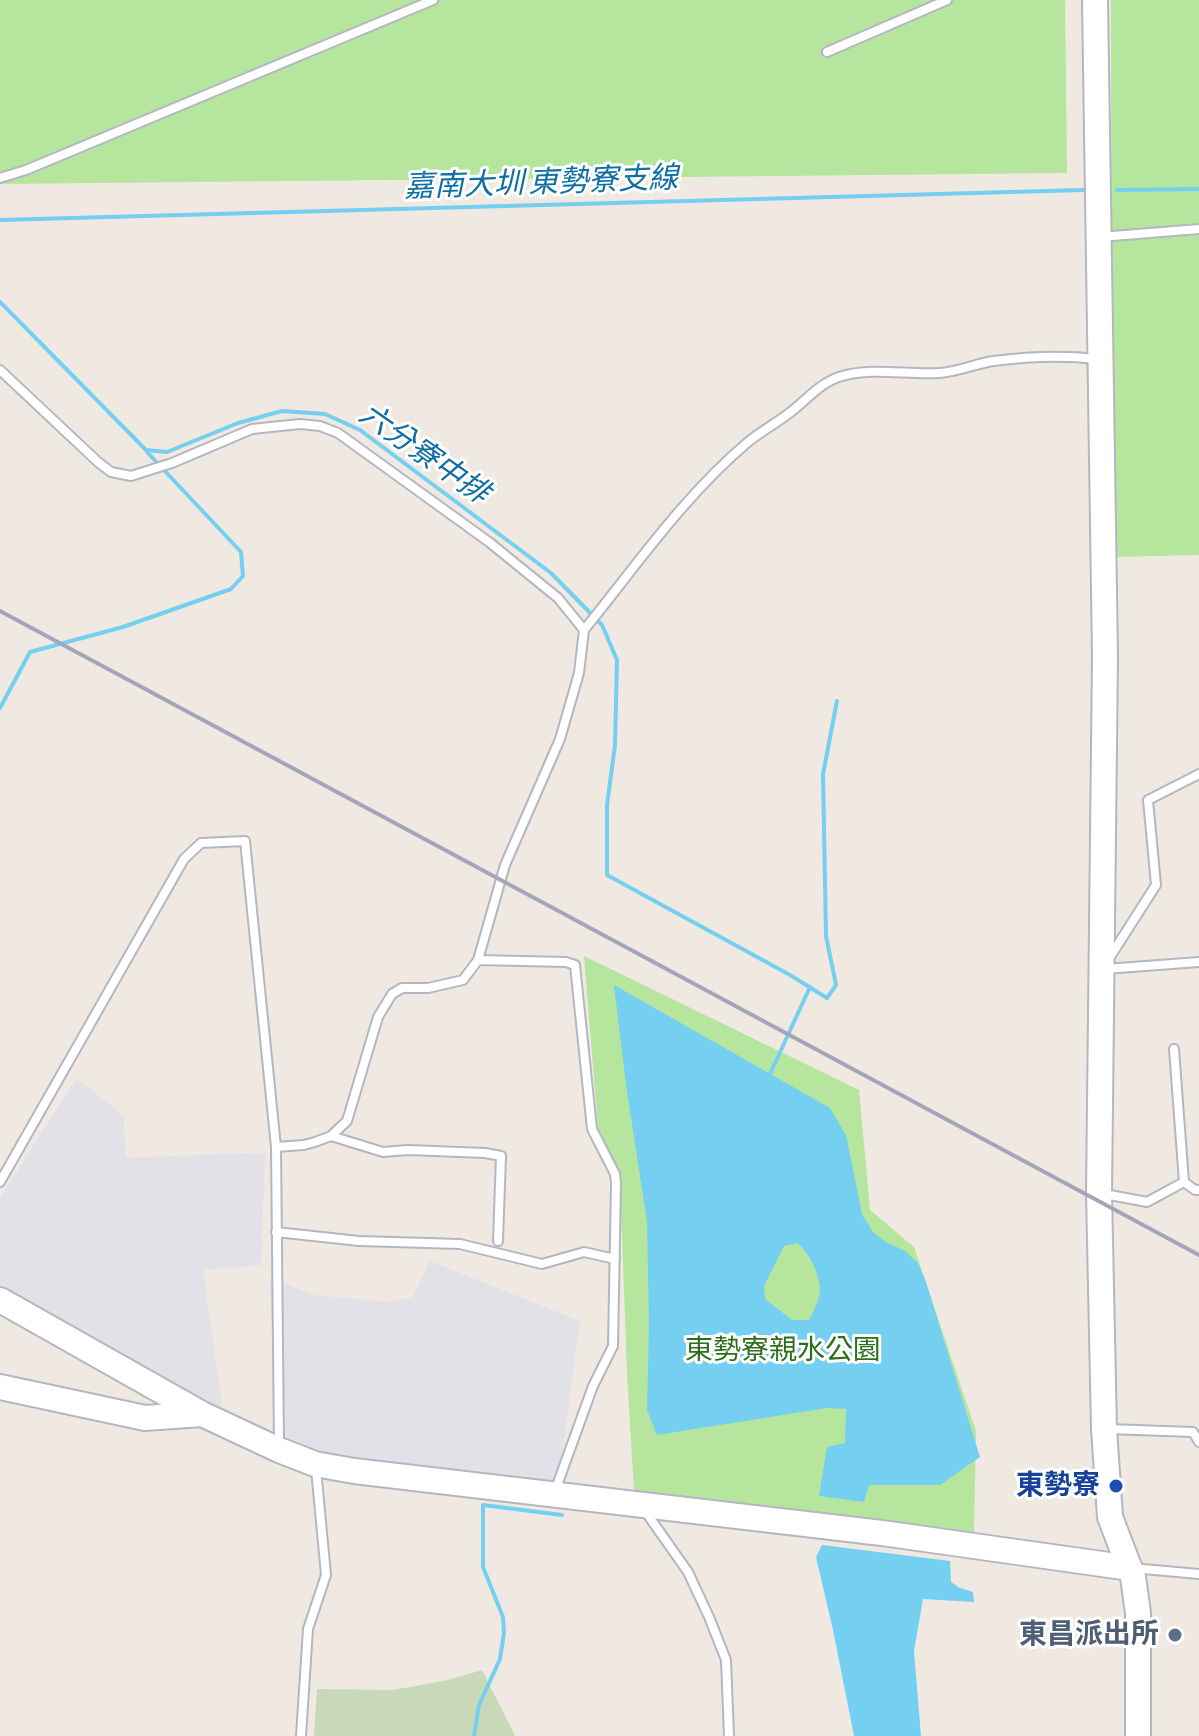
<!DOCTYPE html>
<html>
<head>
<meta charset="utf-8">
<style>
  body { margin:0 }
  canvas { display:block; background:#efe9e1 }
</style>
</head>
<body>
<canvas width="1199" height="1736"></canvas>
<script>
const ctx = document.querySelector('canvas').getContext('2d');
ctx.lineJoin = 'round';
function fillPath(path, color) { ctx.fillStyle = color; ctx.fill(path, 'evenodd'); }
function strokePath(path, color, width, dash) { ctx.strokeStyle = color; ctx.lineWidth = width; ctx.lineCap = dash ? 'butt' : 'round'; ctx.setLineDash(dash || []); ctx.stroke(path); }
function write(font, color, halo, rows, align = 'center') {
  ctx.font = font + ' "Alegreya Sans","Noto Sans TC",sans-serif'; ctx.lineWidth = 6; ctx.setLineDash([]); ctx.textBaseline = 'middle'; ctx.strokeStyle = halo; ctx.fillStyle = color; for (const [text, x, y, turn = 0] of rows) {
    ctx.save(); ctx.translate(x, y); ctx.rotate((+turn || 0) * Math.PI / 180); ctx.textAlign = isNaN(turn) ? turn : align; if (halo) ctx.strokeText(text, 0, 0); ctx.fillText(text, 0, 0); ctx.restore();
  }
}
fillPath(new Path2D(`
  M76 1078 124 1116 125 1158 243 1153 265 1154 261 1265 203 1270 224 1420 0 1297V1198Z
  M430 1261 580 1321 557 1493 279 1449 269 1277 313 1295 390 1302 413 1297Z`), '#e3e1e8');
fillPath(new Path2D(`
  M0 0H1065L1067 173 0 184Z
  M1111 0H1199V555L1112 557Z
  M584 956 859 1090 870 1210 914 1247 976 1431 974 1535 634 1491 627 1374 620 1179 598 1128Z`), '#b6e59e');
fillPath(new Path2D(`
  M482 1670 515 1736H314L317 1689 393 1690 448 1680Z`), '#c8d9b8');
fillPath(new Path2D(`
  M614 985 830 1108 846 1135 862 1214 873 1232 886 1242 905 1251 918 1263 926 1282 980 1457 940 1485H869L864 1502 819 1496 827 1447 845 1443 846 1409 827 1408 657 1435 647 1410 649 1324 647 1222 626 1085ZM797 1243C808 1250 820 1275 820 1289 820 1299 813 1312 809 1320H792L765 1299 764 1286 784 1246Z
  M822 1545 950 1561 951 1582 960 1588 973 1592 974 1602 923 1599 914 1651 921 1736H854L833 1630 816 1557Z`), '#75cff0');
strokePath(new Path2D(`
  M1117 190 1199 189
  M0 220 1083 190
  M0 302 146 450 167 452 238 423 282 411 325 414 360 430 551 573 602 625 617 660 615 745 607 805V875L790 975 827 998 836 985 826 936 823 774 837 701
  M0 708 30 652 123 627 231 589 243 576 241 552 147 452
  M770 1074 810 987
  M474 1736 479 1705 500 1659 504 1633 503 1617 483 1567V1505L562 1515`), '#75cff0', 4);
const lane = new Path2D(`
  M827 52 947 0
  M0 178 26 170 433 0
  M1100 237 1199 229
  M0 370 98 462 111 472 131 476 172 463 252 429 300 424 320 426 338 433 489 542 558 598 584 630 579 673 560 739 505 865 478 960
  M584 630C636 566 684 496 748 442 760 432 775 424 788 414 806 401 820 382 842 376 873 367 907 375 939 373 957 372 975 364 993 361 1024 357 1064 355 1096 359
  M1108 960 1156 885 1148 800 1199 774
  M1105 969 1199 962
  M1174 1049 1184 1182
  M331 1136 383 1152 408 1150 485 1153 501 1156 498 1241
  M276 1147 304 1145 315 1142 331 1136 347 1121 378 1017 392 994 402 988H428L463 980 478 960 566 962 575 965 592 1129 615 1174 616 1183 613 1346 593 1386 555 1491
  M0 1182 184 859 201 843 245 841 276 1147 279 1445
  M1104 1194 1147 1202 1184 1182 1195 1190H1199
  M276 1232 359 1241 460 1244 542 1264 584 1252 615 1259
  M1108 1429 1193 1432 1199 1442
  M645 1511 688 1572 709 1617 726 1660 729 1736
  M1132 1568 1199 1574
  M301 1736 308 1629 326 1575 316 1469`);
const secondary = new Path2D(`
  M1095 0 1105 656 1099 1193 1104 1429 1110 1517 1133 1577 1138 1613V1736
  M0 1300 202 1414 279 1450 315 1464 354 1471 882 1533 1130 1568
  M0 1387 145 1418 202 1414`);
strokePath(lane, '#b4b7c1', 12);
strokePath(secondary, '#b4b7c1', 28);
strokePath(lane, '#fff', 8);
strokePath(secondary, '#fff', 24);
strokePath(new Path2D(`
  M0 611 1199 1255`), '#a3a6b8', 4);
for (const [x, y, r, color] of [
  [1116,1486,8,"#1a4fb4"],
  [1175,1635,8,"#5c6f8a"]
]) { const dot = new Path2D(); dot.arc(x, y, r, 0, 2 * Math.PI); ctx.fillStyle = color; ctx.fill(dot); strokePath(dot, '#fff', 3); }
write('28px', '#2c6e1b', '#fff', [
  ["東勢寮親水公園",783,1351]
]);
write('bold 28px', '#164399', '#fff', [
  ["東勢寮",1100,1486]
], 'right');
write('bold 28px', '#4e5e75', '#fff', [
  ["東昌派出所",1159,1635]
], 'right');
write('italic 30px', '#0d6fa3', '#fff', [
  ["嘉南大圳 東勢寮支線",541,183,-2],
  ["六分寮中排",424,454,35]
]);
</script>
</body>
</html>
